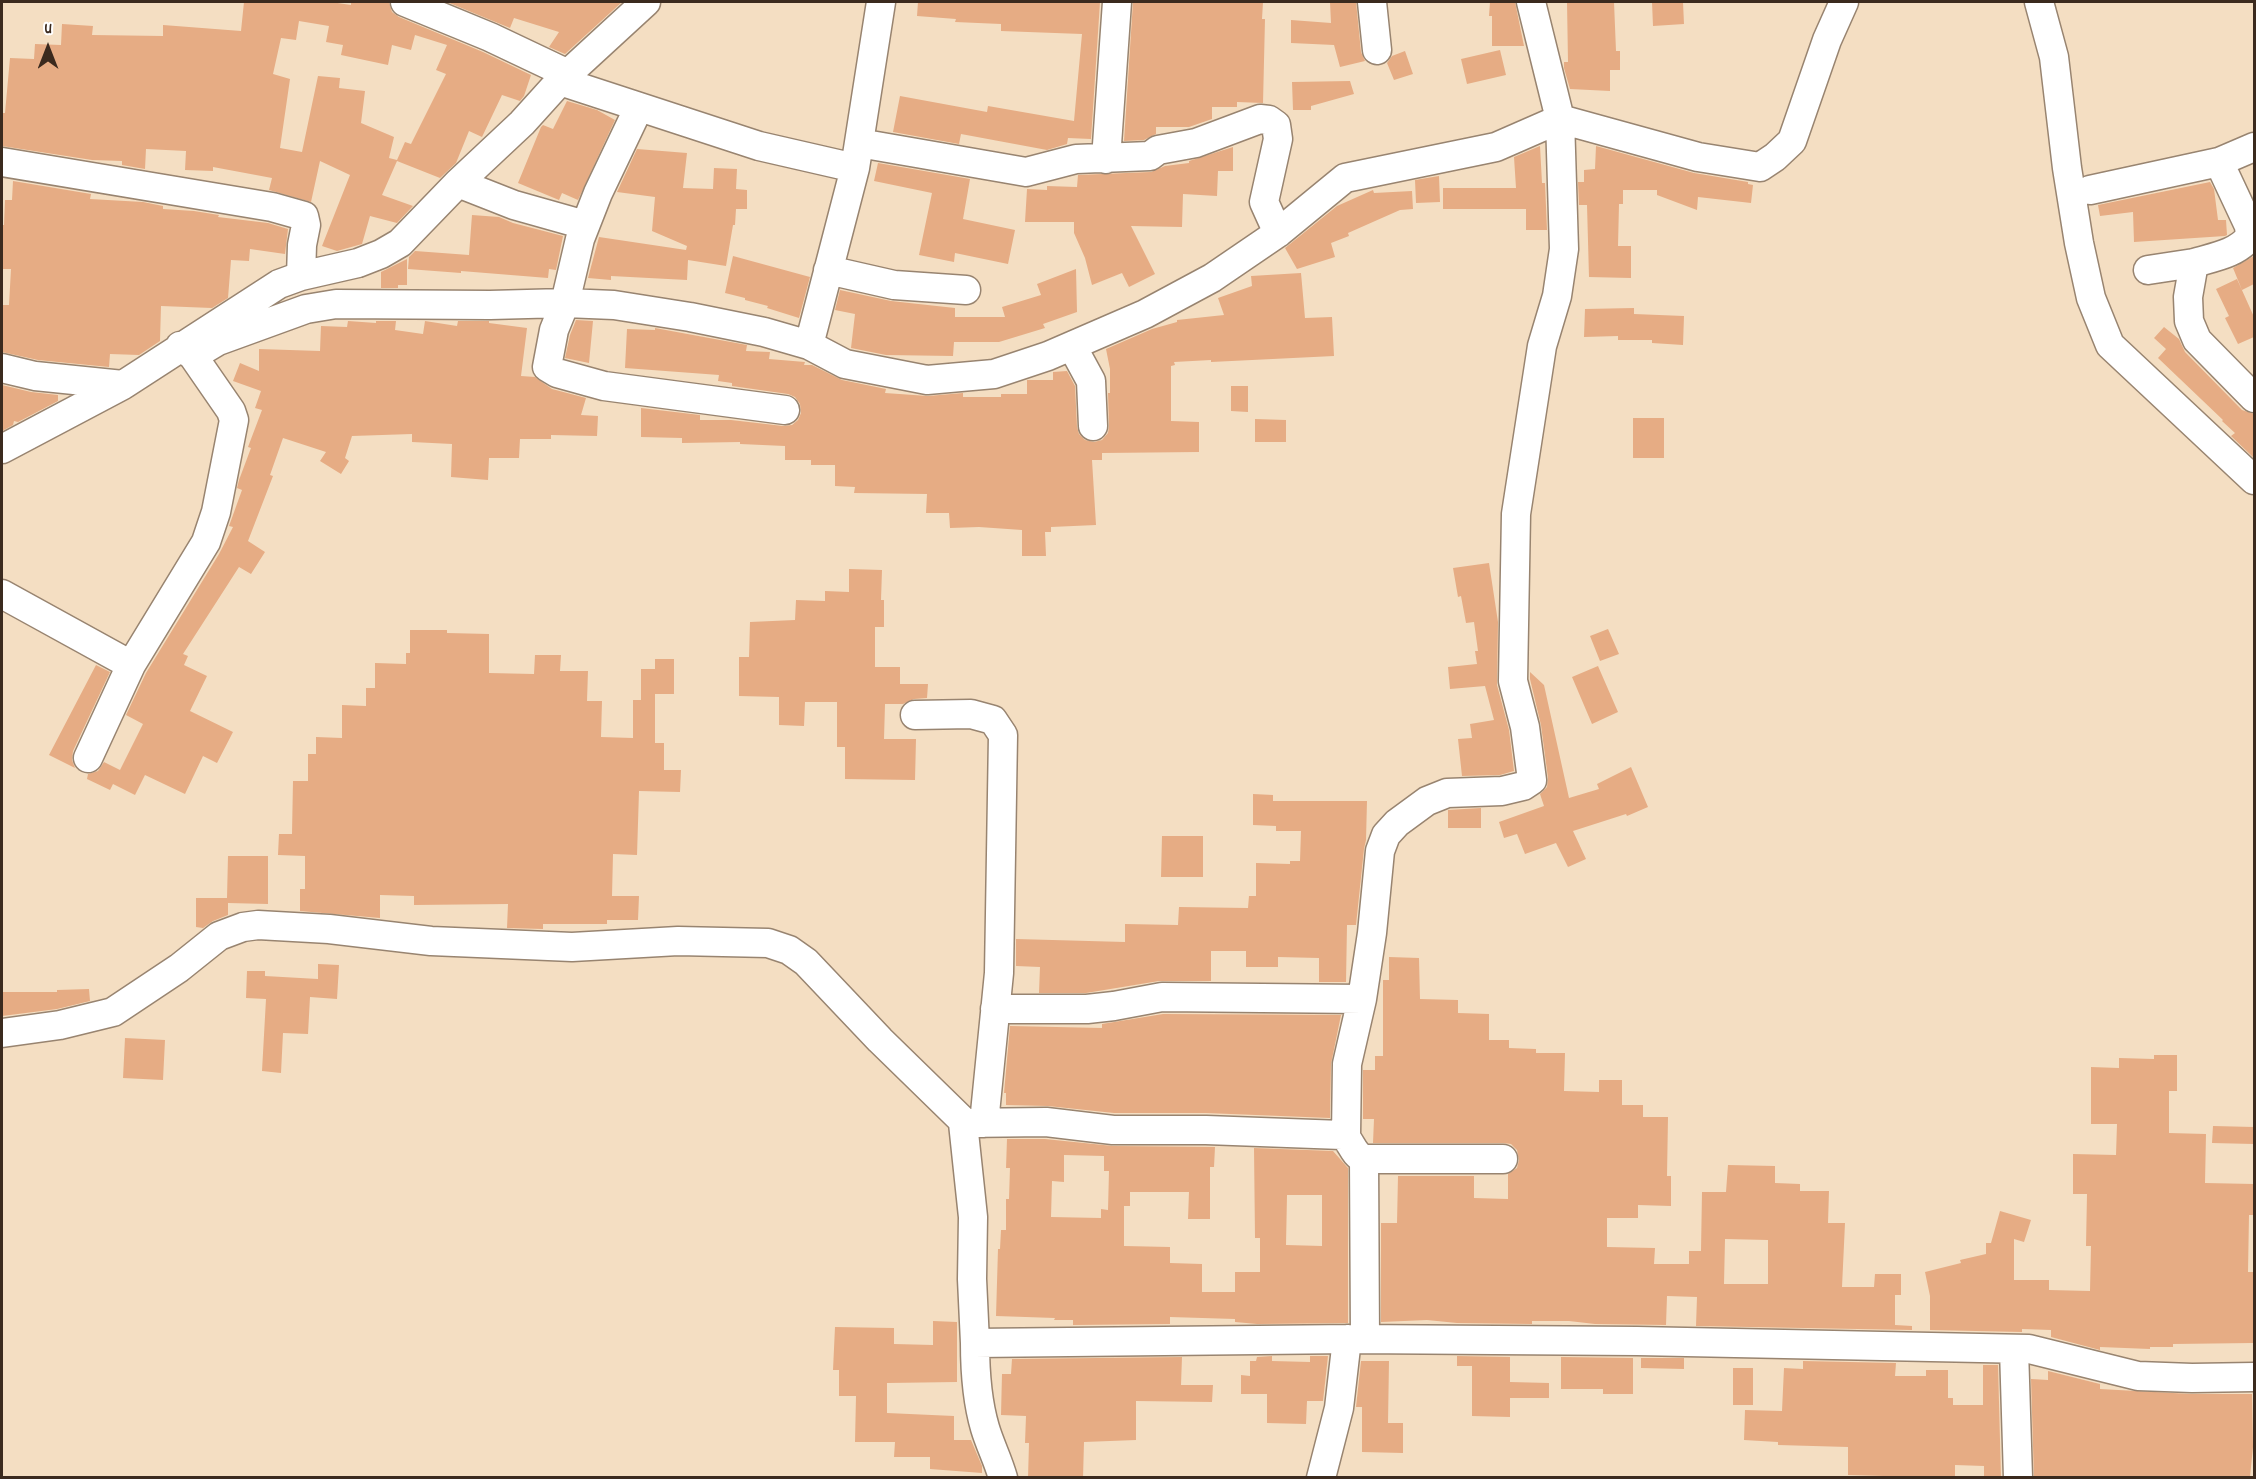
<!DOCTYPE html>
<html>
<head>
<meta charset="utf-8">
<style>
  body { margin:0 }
  #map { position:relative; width:2256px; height:1479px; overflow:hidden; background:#f4dec2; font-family:Dekko,sans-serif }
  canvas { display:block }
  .frame { position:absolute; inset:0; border:3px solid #3b2a1e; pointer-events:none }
  .north { position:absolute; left:18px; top:18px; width:60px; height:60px; -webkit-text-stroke:4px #fff; paint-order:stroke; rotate:0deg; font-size:16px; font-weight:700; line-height:24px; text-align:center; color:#3b2a1e }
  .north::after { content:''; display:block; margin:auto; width:21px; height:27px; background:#3b2a1e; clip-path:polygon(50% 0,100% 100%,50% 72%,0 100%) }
</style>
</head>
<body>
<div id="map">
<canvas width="2256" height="1479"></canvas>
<div class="frame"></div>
<div class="north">U</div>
</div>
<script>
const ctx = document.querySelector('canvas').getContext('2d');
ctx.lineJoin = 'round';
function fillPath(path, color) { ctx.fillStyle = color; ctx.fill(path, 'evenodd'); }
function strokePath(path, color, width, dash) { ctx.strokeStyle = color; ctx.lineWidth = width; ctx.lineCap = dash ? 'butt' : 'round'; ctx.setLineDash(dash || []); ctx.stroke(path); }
fillPath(new Path2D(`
  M244 2H331L351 5V2H389L392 12 399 17 483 52 531 75 524 96 520 101 502 95 482 137 469 131 456 163 440 178 397 161 382 195 413 206 397 223 370 216 362 244 337 251 322 246 350 175 320 161 311 202 269 190 272 178 213 167V171L185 170 186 151 146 149 145 169 122 165V161L92 160 2 146V113H5L10 58 34 59 35 44 61 45 62 24 93 26 92 35 163 36V25L241 31ZM299 21 329 26 326 42 343 45 341 55 388 65 392 45 411 50 415 35 447 45 436 70 446 74 411 144 405 142 397 160 389 158 394 137 361 123 365 91 339 88 340 78 318 76 302 152 280 148 290 79 273 74 281 38 296 40Z
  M447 2H622L565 54 549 47 559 32 514 18 510 28Z
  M918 2H1100L1091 139 1068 138 1067 144 1047 150 961 134 959 144 893 132 900 96 987 112 988 106 1074 121 1082 34 1001 31V24L955 22 956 19 917 16Z
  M1133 2H1263L1262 19H1265L1263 103 1237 102V107H1212V119L1189 127H1156V134L1144 140 1124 141Z
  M1330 2H1356L1361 52 1365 61 1340 67 1334 45 1291 43V20L1331 23Z
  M1490 2H1515L1524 46H1492V16H1489Z
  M1567 2H1614L1616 51H1620V70H1610V91L1570 89 1564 68V62H1568Z
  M1652 2H1683L1684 24 1653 26Z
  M1500 50 1506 75 1467 84 1461 59Z
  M1405 51 1413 74 1394 80 1387 63 1392 56Z
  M1350 81 1354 94 1311 106V110H1293L1292 82Z
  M567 101 597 110 615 120 578 200 562 193 559 200 518 183 541 127 543 125 553 129Z
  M1540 146 1542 183H1545L1547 230H1526V209H1443V188H1516L1514 157Z
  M1596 146 1694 173 1748 182V184L1753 185 1751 203 1698 197 1697 210 1657 195V190H1623V204H1619L1618 246H1631V278L1589 277 1587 205H1579L1578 182H1584V170L1595 169Z
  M1233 147V171H1218L1217 196 1183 194 1182 227 1131 226 1155 274 1129 287 1122 273 1092 285 1085 258 1074 233V222H1025L1027 189 1047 190V186L1077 187 1078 175 1151 172 1165 166 1189 163V161Z
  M637 149 687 153 683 188 713 189 714 168 737 169 736 189 747 190V209H736L735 225H733L726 266 688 260 687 280 611 276V280L588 278 599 237 686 250 687 246 652 231 655 197 617 192Z
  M878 163 970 179 963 219 1015 230 1008 264 955 253 954 262 919 255 932 193 874 181Z
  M1439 176 1440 202 1416 203 1415 180Z
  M13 181 91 194 90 199 143 202 163 206V209L194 211 219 215 218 217 268 223 288 229 285 254 250 249 249 261 231 260 228 298 212 308 161 306 160 341 139 355 110 354 109 367 38 360 2 352V305H9L11 269H2V225H4L5 200H12Z
  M2210 182 2214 189 2218 220H2226L2227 235 2225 236 2134 242 2133 212 2100 216 2098 205Z
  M1373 190 1374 193 1412 191 1413 209 1400 210 1348 233 1349 236 1331 243 1335 257 1297 269 1285 248 1337 206Z
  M472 215 499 217 513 223 563 236 556 270 549 269 548 278 461 271V273L408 269 409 257 415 251 469 255Z
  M733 256 810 277 799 318 767 308 768 306 745 300V298L725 293Z
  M2254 256V284L2242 290 2233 268Z
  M407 259V285H398V288H381V272Z
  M1076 269 1077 312 1043 324 1045 328 999 342H954L953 356 886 355 851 348 855 314 835 310 840 290 891 301 955 308V317H1005L1002 307 1041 295 1037 284Z
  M1301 273 1305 318 1332 317 1334 356 1211 362V360L1174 362 1175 365 1171 366V421L1199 422V452L1102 453V460H1092L1096 525 1051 527V532H1045L1046 556H1022V530L979 527 950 528 949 513H926L927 494 854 493 855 487 835 486V465H811V460H785V446L740 444V442L682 443V438L641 437V408L700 415V420H731L783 426 792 425 798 420 801 413 800 404 795 397 788 394 732 386V383L718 381 719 375 625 368 627 329 655 330V328L747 345 746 351 770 352 769 359 805 362 804 365H812L842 380 886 389 885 393 928 396 963 393V397H1001V394H1027V380H1053V372L1067 371 1075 386 1077 427 1079 434 1085 440 1094 442 1102 440 1108 433 1109 426 1108 393H1110V369L1106 349 1152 329 1177 322V320L1224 315 1218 298 1252 286 1251 276Z
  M2237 279 2254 317V337L2238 344 2225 318 2229 316 2216 289Z
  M1634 308V314L1684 316 1683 345 1652 343V340H1618V336L1584 337 1585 309Z
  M576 320 593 321 589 363 565 358 570 335Z
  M348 321 376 323V321H396L395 330 423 334 425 321 457 326 458 321H489V323L527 328 521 376 535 377 552 389 586 398 581 415 598 416 597 436 551 435V439H520L519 458H489L488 480 451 477 452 444 412 442V434L352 436 345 458 349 461 341 474 320 461 326 452 283 438 270 475 273 476 248 541 265 552 251 574 239 567 183 654 188 656 184 665 207 676 190 711 233 732 217 763 203 756 185 794 145 775 135 795 113 784 110 790 87 779 88 774 98 771 104 762 120 770 143 724 126 715 146 673 219 554 233 527 229 526 242 490 237 488 239 480 251 448 248 447 262 410 255 408 261 391 233 381 240 363 259 371V349L320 351 321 326 347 327Z
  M2164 327 2179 339 2185 352 2242 410 2254 414V458L2231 436 2235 433 2222 421 2223 420 2158 358 2166 349 2154 338Z
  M2 385 31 392 58 395V401L18 422 14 421 13 425 2 431Z
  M1231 386H1248V412L1231 411Z
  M1633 418H1664V458H1633Z
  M1255 419 1286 420V442H1255Z
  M1489 563 1498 622 1497 685 1509 730 1514 771 1500 775 1462 776 1458 739 1472 738 1470 724 1494 720 1485 686 1450 689 1448 667 1477 664 1475 651H1478L1474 622 1466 623 1461 596 1458 597 1453 568Z
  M849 569 882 570 881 600H884V627H875V667H900V684H928L927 698 914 699 903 704H885L884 739H916L915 780 845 779V747H837V702H805L804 726 779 725V697L739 696V657H749L750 622 795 620 796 600 825 601V591L849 592Z
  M1608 629 1619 654 1600 661 1590 636Z
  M410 630H447V633L489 634V673L534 674 535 655H561L560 671H588L587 701H602L601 737 633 738V700H641V669H655V659H674V694H655V743H664V770H681L680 792 639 791 637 855 613 854 612 896H639L638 920H607V924H543V929L507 928 508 904 414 905V896L380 895V918L300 911V889H305V856L278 855 279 834H292L293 781H308V754H316V737L342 738V705L366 706V688H375V663L406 664V653H410Z
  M96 665 110 672 73 751 72 760 75 768 49 755Z
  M1598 666 1618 712 1592 724 1572 677Z
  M1530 672 1544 685 1569 798 1599 789 1597 784 1631 767 1648 807 1627 816 1626 814 1573 831 1586 859 1568 867 1556 843 1525 854 1517 834 1504 838 1499 822 1544 806 1540 794 1547 787 1548 778 1541 725 1530 679Z
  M1253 794 1273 795V801H1367L1366 840 1364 849 1356 925H1347L1346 982H1319V958L1278 957V967H1246V951H1211V981H1159L1086 993H1039L1040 967 1016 966V939L1125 942V924L1178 925 1179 907 1248 908 1249 896H1256V863L1290 864V861H1300L1301 831H1276V826L1253 825Z
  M1481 808V828H1448V810Z
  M1162 836H1203V877H1161Z
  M228 856H268V904L228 903V915L213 921 203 928 196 927V898H227Z
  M1389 957 1419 958 1420 999 1458 1000V1013L1489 1014V1040H1509V1048L1536 1049V1053H1565L1564 1091 1599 1092V1080H1622V1105H1643V1117H1668L1667 1176H1671V1206L1638 1205V1218H1607V1247L1655 1248 1654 1264H1689V1251H1701L1702 1192H1726L1728 1165 1775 1166V1183L1800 1184V1191H1829L1828 1223H1845L1842 1287H1874L1875 1274H1901V1295H1895V1325L1912 1326V1330L1696 1326 1697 1297 1667 1296 1666 1325 1595 1324 1569 1321H1532V1324L1457 1323 1427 1320 1381 1322V1223H1397L1398 1176H1474V1198L1508 1199V1174L1517 1168 1519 1160 1517 1150 1511 1144 1503 1143H1373L1374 1119H1363V1070H1375V1056H1383V980H1389ZM1725 1239 1768 1240V1284H1724Z
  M318 964 339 965 337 999 310 997 308 1034 283 1033 281 1073 262 1071 266 999 246 998 247 971H265V976L318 979Z
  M89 989 90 1001 57 1009 2 1016V992H57V990Z
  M1163 1014 1341 1015 1331 1064 1330 1118 1206 1113H1114L1048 1106 1006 1105V1093H1004L1010 1026 1102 1028V1024Z
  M125 1038 165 1040 163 1080 123 1078Z
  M2154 1055H2177V1091H2169V1133L2206 1134 2205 1183 2254 1184V1215H2249L2248 1272H2254L2253 1343 2173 1344V1347H2150V1349L2100 1347V1350L2051 1337V1330L2022 1329V1332L1930 1330V1296L1925 1272 1961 1263 1960 1260 1986 1254V1243H1991L2000 1211 2031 1220 2024 1242 2014 1239V1280H2049V1290L2090 1291 2091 1246H2086L2087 1194H2073V1154L2116 1155 2117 1124H2091V1067L2119 1068V1058L2154 1059Z
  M2213 1126 2254 1127V1144L2212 1143Z
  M1007 1139H1045L1113 1146 1215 1147 1214 1167H1210V1219H1188L1189 1192H1130V1206H1124V1246L1170 1247V1263L1202 1264V1292H1235V1272H1260V1238H1255L1254 1148 1333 1151 1348 1168V1323L1257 1324 1235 1322V1319L1170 1317V1324L1073 1325V1320H1054L1055 1318 996 1316 998 1249H1000L1001 1230H1006V1199H1009L1010 1168H1006ZM1064 1155 1104 1156V1171H1109L1108 1210 1101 1209V1218L1051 1217 1052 1181 1064 1182ZM1287 1195H1322V1246L1286 1245Z
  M933 1321 957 1322V1382L887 1383V1413L954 1416V1440H971L982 1466V1473L930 1469V1457H894L895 1442H855L856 1396H839V1370H833L835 1327 894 1328V1344L933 1345Z
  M1272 1356V1361L1310 1362V1356H1328L1323 1401H1307L1306 1424 1267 1423V1394H1241V1375L1250 1376V1361H1256L1257 1357Z
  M1457 1356 1510 1357V1382L1549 1383V1398H1510V1417L1472 1416V1366H1457Z
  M1182 1357 1181 1385H1213L1212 1402 1136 1401V1440L1084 1442 1083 1478H1028L1029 1443H1025L1026 1416 1001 1415 1002 1374H1011L1012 1359Z
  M1561 1357 1633 1358V1394H1603V1389H1561Z
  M1641 1358H1684V1369L1641 1368Z
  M1361 1361H1389L1388 1423H1403V1453L1362 1452V1407H1356Z
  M1803 1361 1896 1363 1895 1376H1926V1370H1948V1398H1953V1405H1983V1365H1998L2001 1478H1984V1466L1955 1465V1478L1848 1475V1447L1778 1445V1442L1744 1440 1745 1410 1782 1411 1784 1368 1803 1369Z
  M1733 1368H1753V1405H1733Z
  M2048 1371 2100 1384V1389L2191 1394H2252L2253 1447 2250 1477 2034 1478 2031 1379 2048 1380Z`), '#e6ac84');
const minor = new Path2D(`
  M405 2 490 37 568 74
  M1372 2 1377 50
  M2039 2 2054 57 2067 168 2079 243 2091 298 2110 345 2254 480
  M560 81 759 146 855 168
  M639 107 598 193 580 239 565 303 554 330 547 367 557 373 604 386 785 410
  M859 143 1026 172 1076 159 1150 156 1158 150 1196 143 1260 119 1269 120 1276 125 1278 139 1264 202 1278 233
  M1106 159 1117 2
  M2 162 272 207 304 216 306 225 302 245 301 276
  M2219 162 2254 147
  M458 183 514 205 585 225
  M2090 190 2219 162 2249 226 2250 237C2236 254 2214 257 2194 263L2188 297 2189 321 2197 340 2254 398
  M828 270 894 285 966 290
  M2148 270 2194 263
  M809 345 855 168 881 2
  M180 346 193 356 218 341 306 309 336 304 490 305 565 303 614 305 690 317 764 332 809 345 845 364 927 380 994 374 1048 356 1145 314 1212 278 1278 233 1345 178 1496 147 1560 119 1698 157 1760 167 1775 157 1792 141 1827 40 1844 2
  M1072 346 1091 381 1093 426
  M2 368 35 376 123 385
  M2 449 123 385 279 284 301 276 358 263 381 254 400 243 458 183 522 123 560 81 646 2
  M2 594 131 665
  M915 715 971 714 993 720 1003 735 999 973 984 1123
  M88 758 131 665 206 542 216 512 234 420 231 411 193 356
  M995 1009H1087L1114 1006 1162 997 1362 999
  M2 1033 60 1025 113 1012 179 968 219 936 243 927 258 925 329 929 431 941 572 947 678 941 768 943 789 950 806 962 880 1040 961 1119 963 1123 973 1217 972 1279 975 1343 1353 1339 1637 1341 2029 1349 2138 1376 2192 1378 2254 1377
  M963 1123 1046 1122 1113 1130H1206L1342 1135C1351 1139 1352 1154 1364 1159H1503
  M1346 1136 1347 1064 1362 999 1372 933 1380 851 1386 835 1397 823 1427 801 1447 793 1502 791 1523 786 1532 780 1525 727 1513 681 1516 514 1542 346 1557 296 1564 249 1560 119 1531 2
  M1364 1159 1365 1339
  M975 1343C975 1371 977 1401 985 1428 990 1445 998 1460 1003 1478
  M2014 1349 2018 1478
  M1321 1478 1339 1408 1347 1339`);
strokePath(minor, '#988470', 31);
strokePath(minor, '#fff', 28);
</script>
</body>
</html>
